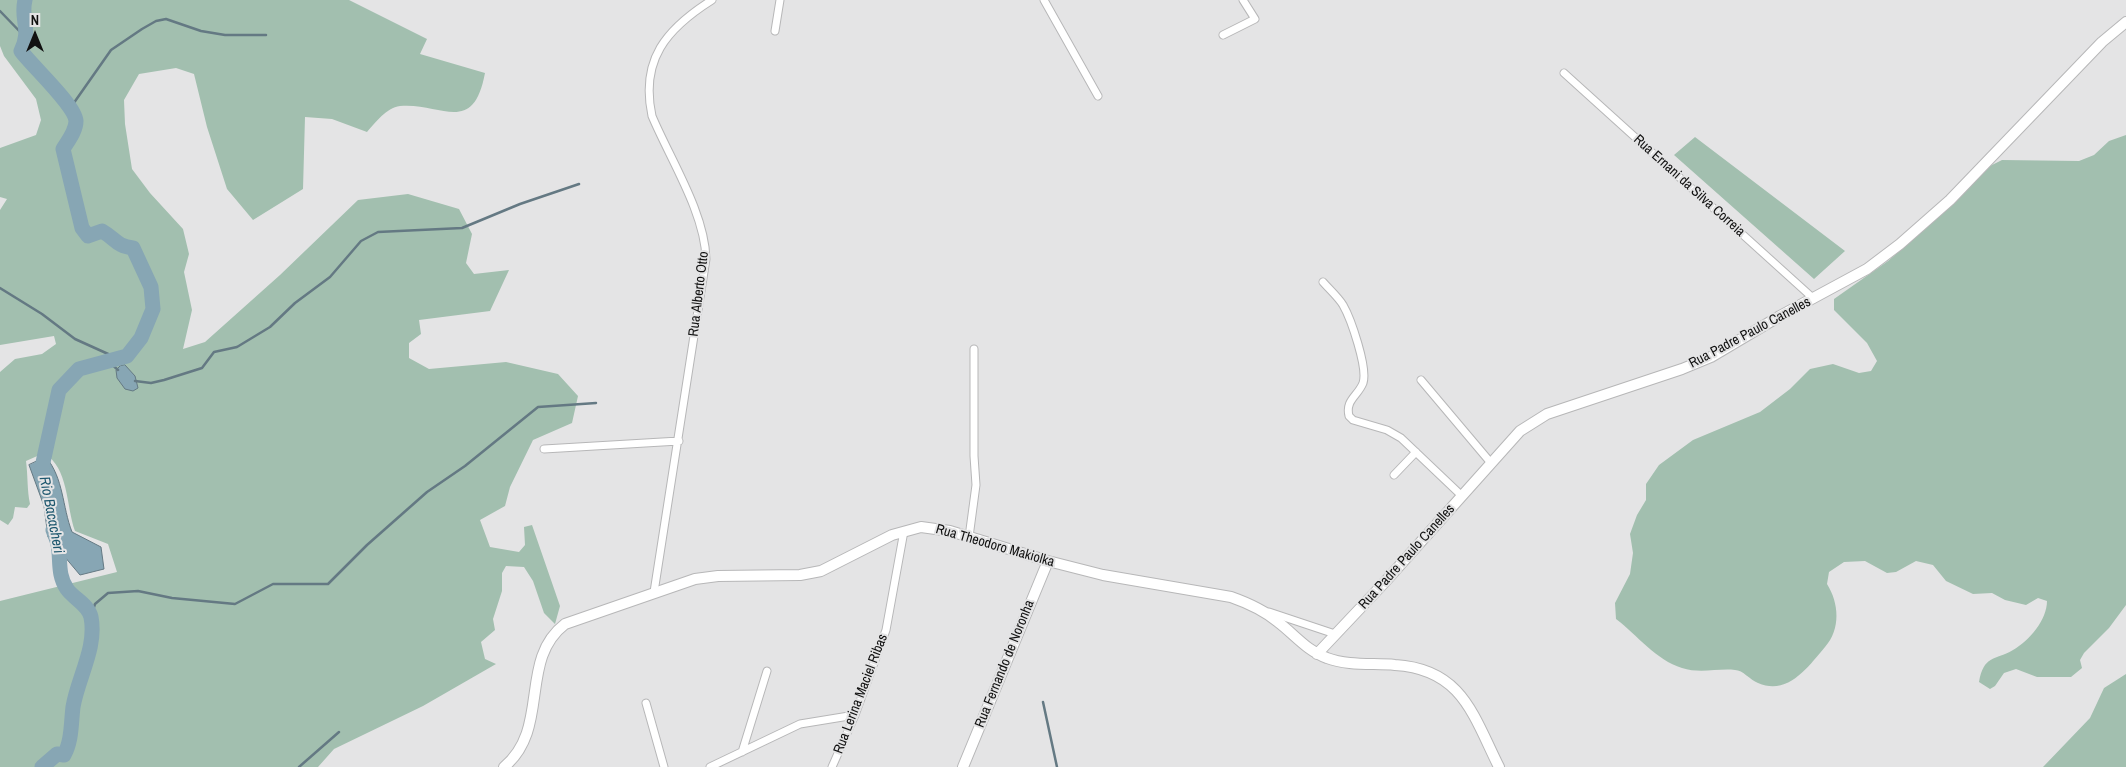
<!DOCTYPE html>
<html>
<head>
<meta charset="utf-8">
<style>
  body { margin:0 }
  #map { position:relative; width:2126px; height:767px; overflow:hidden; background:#e4e4e5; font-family:"Archivo Narrow",sans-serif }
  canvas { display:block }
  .north { position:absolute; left:10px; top:10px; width:50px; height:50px; -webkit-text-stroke:4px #e4e4e5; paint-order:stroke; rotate:0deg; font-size:14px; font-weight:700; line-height:20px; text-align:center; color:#111 }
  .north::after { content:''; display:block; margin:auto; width:18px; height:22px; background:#111; clip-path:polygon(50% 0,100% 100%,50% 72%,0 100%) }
</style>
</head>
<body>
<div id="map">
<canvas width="2126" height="767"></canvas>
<div class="north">N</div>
</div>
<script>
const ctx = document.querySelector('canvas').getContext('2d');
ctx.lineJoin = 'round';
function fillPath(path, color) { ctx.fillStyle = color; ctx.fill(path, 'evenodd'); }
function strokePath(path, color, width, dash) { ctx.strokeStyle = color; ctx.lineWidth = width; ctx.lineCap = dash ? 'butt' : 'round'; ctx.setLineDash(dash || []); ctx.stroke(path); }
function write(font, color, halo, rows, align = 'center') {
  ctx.font = font + ' "Archivo Narrow",sans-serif'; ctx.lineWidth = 4; ctx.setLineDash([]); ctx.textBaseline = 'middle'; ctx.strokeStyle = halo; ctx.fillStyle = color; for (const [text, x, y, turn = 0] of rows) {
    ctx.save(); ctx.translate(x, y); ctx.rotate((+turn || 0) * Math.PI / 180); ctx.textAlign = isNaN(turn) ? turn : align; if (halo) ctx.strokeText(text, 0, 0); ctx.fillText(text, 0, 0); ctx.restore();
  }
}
fillPath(new Path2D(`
  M0 0H349L427 39 420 54 485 73C473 137 441 102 400 106 386 108 376 122 367 132L332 119 305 117 303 189 253 220 227 189 207 127 194 74 176 68 139 74 124 100 125 124 132 169 150 193 183 229 189 254 184 272 192 310 183 349 205 342 280 275 358 200 408 194 459 209 472 234 466 263 474 274 509 270 490 311 419 320 421 334 409 343V358L429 369 506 362 558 374 578 396 572 423 533 440 510 487 505 506 480 520 490 547 519 552 525 545 524 527 532 525 560 606 555 624 544 613 533 581 524 567 506 566 502 573V591L493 619 495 630 481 642 485 659 496 664 423 706 334 749 318 767H0V601L117 572 108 544 75 531C66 506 69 468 44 453L26 461C28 476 27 490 30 504L27 508 15 507 13 518 8 525 0 520V372L15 359 42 354 56 344 54 336 0 345V210L7 199 0 197V148L36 135 41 120 36 99 4 56 0 46Z
  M2126 135V605L2109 628 2084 653 2080 660 2082 668 2071 677H2037L2016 669 2004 673 1995 686 1990 689 1979 682C1984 655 1994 661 2013 650 2029 641 2047 620 2047 601L2038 598 2026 605 2005 600 1992 593 1973 594 1946 581 1933 565 1916 561 1896 572 1887 573 1865 561 1844 562 1829 572 1827 584C1839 603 1841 629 1825 647 1808 667 1788 696 1758 683 1750 680 1743 670 1735 670 1718 668 1700 674 1682 668 1656 660 1637 635 1616 619L1615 603 1630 574 1633 553 1630 534 1637 515 1646 500V484L1659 465 1693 440 1760 412 1790 389 1810 369 1833 364 1859 373 1871 371 1877 361 1867 343 1834 310V299L1888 261 1928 226 1988 167 2002 160 2079 161 2094 155 2109 141Z
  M1695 137 1845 251 1814 279 1674 155Z
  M2126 674V767H2043L2090 718 2104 688Z`), '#a2bfaf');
const water = new Path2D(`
  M125 365 135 376 138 388 133 391 125 389 117 378 116 370 120 366Z
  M46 457C64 479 62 506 72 532L101 547 104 569 80 575 48 537 44 506 29 465Z`);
fillPath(water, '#87a6b4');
strokePath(water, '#647983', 1);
strokePath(new Path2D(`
  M0 11 27 39
  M71 107 111 50 142 29 156 21 166 19 201 31 225 35H266
  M0 288 42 314 75 339 117 358
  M108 361 118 370
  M135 381 151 383 164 380 202 368 214 352 237 347 270 327 295 303 330 277 361 241 378 232 462 228 520 204 579 184
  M91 616 95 604 108 593 138 591 172 598 235 604 273 584H328L367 545 427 492 465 466 538 407 596 403
  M1043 702 1057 767
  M299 767 339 732`), '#647983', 2.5);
strokePath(new Path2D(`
  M25 0C20 20 32 29 21 51 32 66 75 105 76 121 76 131 68 141 63 149L82 228 88 236 102 231C116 239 116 246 133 248L151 287 153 309 141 338 127 356 79 369 59 390 42 467 43 478
  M42 767 57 754 64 755C72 741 71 723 73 707 78 677 97 648 91 617 88 604 74 599 67 589 57 574 61 560 58 544 57 540 55 535 53 530`), '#87a6b4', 15);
const street = new Path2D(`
  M1044 0 1098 96
  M775 31 780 0
  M1223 35 1255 19 1243 0
  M1564 73 1814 299
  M1323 282C1330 290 1338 297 1343 305 1351 319 1368 368 1363 383 1358 396 1345 400 1349 416L1353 420 1387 430 1401 438 1462 496
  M1421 380 1491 463
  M544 449 679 441
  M1394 475 1416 452
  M969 537 976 485 974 456V349
  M654 592 706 259C705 213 670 159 652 116 640 60 666 29 712 0
  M1269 612 1335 634
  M646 703 664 767
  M742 752 767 671
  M710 767 800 724 855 715
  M832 767 855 715 886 630 904 531`);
const secondary = new Path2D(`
  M1317 654 1384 583 1520 431 1547 414 1682 369 1711 357 1780 316 1867 269 1900 244 1950 200 2102 42 2126 22
  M504 767C551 728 518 660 565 624L695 579 718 576 800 575 821 571 892 535 921 527 950 531 1048 561 1103 575 1231 597C1248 603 1264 610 1278 622 1294 634 1307 651 1327 658 1348 666 1373 663 1395 665 1462 669 1473 715 1499 767
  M963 767 1048 561`);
strokePath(street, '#b7b7b8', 9);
strokePath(secondary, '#b7b7b8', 12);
strokePath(street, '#fff', 7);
strokePath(secondary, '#fff', 10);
write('14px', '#111', '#e4e4e5', [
  ["Rua Ernani da Silva Correia",1689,186,42],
  ["Rua Alberto Otto",699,294,-83],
  ["Rua Padre Paulo Canelles",1750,333,-28],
  ["Rua Theodoro Makiolka",995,546,16],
  ["Rua Padre Paulo Canelles",1407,557,-48],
  ["Rua Fernando de Noronha",1005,664,-68],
  ["Rua Lerina Maciel Ribas",861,694,-69]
]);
write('italic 15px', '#1d576e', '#e4e4e5', [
  ["Rio Bacacheri",51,515,79]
]);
</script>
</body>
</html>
